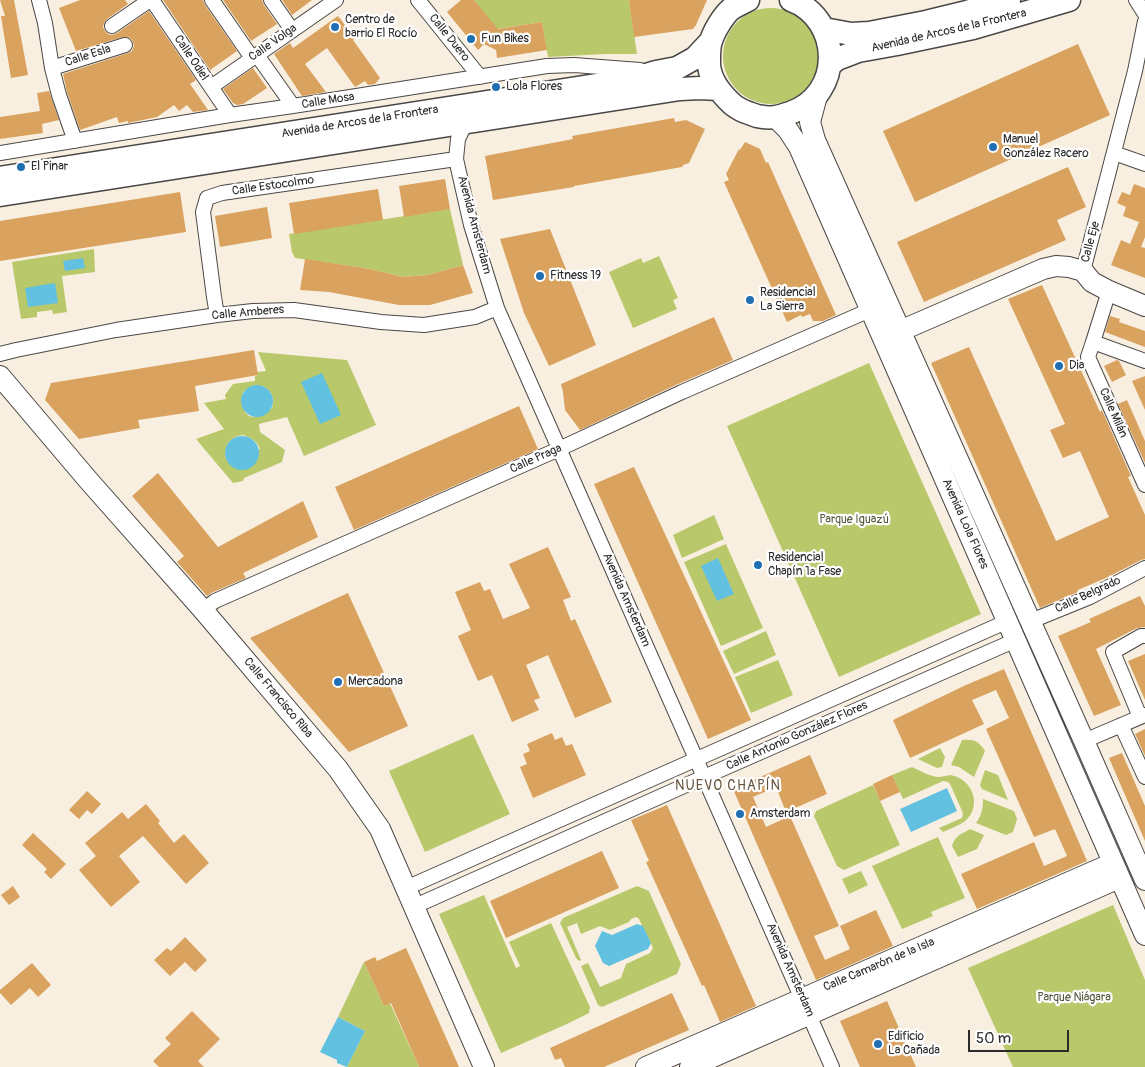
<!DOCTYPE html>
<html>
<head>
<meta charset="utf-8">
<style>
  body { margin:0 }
  #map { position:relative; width:1145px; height:1067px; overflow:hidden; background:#f8efe0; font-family:Pangolin,sans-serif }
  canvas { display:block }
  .scale { position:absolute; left:968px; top:1030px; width:101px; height:22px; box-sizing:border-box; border:2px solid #2b2b2b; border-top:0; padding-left:6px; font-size:15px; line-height:18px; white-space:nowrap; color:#2b2b2b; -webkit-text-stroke:4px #fff; paint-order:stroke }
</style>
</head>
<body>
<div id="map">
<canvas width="1145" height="1067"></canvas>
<div class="scale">50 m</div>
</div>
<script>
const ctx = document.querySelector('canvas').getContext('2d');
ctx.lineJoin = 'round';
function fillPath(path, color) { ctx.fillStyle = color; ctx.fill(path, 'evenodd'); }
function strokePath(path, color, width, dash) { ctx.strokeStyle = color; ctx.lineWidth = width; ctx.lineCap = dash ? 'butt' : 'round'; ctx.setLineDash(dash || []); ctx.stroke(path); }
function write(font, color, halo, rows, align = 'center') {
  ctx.font = font + ' Pangolin,sans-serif'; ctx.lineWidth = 4.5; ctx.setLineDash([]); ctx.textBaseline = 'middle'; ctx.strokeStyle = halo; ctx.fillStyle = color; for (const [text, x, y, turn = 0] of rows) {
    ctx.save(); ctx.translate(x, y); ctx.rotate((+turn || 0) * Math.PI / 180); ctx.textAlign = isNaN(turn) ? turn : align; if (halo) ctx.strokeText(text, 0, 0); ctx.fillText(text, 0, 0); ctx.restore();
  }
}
fillPath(new Path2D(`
  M474 0H629L637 54H605L548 57 542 22 497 29Z
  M723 56a48 48 0 1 1 96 0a48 48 0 1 1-96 0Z
  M450 209 463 265 428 275 403 277 370 269 295 258 292 252 289 234Z
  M94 249 95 272 62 276 67 312 53 314 52 310 37 312V317L21 319 12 262Z
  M659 256 678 298 673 300 677 309 633 328 609 272 641 258 643 263Z
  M258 352 347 360 376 425 304 456 287 417 259 424 260 432 285 450 282 462 244 478 243 481 233 483 196 439 224 429 204 403 226 399 225 395 233 384 255 381V376L258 375 257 372 266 371ZM263 386C272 391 275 398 272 408L254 417 249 416 245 412C240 390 240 389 263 386ZM244 435C252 439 257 441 260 449L226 459C223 446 230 436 244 435Z
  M869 363 981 614 839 677 727 426Z
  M714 515 724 539 682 558 673 535Z
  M726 544 763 628 721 646 684 562Z
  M766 631 776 655 734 674 723 651Z
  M778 660 793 695 751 713 735 677Z
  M473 734 510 814 425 852 389 771Z
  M962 740C974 739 979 741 985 751L974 777 959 767 951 765Z
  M940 748 945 757 942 767 937 768 918 759Z
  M912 767C918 770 932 777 938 777 945 777 949 773 957 777 975 784 981 809 964 822 958 826 949 829 943 832L939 828 962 818 963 813 950 784 948 782 943 781 903 799 892 775Z
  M985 770 998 775 1008 800 982 789 980 785Z
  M873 785 900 845 844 870 837 866 814 816 816 811Z
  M983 799 1014 811 1017 819 1013 832 1006 835 976 823C982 815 983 808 983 799Z
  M970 829 984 835 977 849 958 857 952 846C956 834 961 835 970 829Z
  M938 837 965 898 931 912 933 916 902 929 872 866Z
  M861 871 868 885 849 894 842 879Z
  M637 886 649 891 681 964 677 974 602 1007 598 1005 581 966 588 963 600 987 621 978 626 964 650 953 653 948 639 919 636 917 631 919 629 922 610 930 600 926 581 934 577 923 567 927 581 960 579 961 576 958 560 923 563 918Z
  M484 895 516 968 520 966 509 942 551 923 590 1007 589 1013 567 1024 501 1053 439 914Z
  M1113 905 1145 980V1067H1013L968 968Z
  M364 962 384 1006 390 1003 419 1067H347L365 1031 338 1017Z`), '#b9c86a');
fillPath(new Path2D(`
  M83 258 85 268 65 271 63 261Z
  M55 283 58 303 28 307 25 288Z
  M322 373 341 415 320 424 301 382Z
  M241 401a16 16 0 1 1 32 0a16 16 0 1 1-32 0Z
  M225 453a17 17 0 1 1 34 0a17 17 0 1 1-34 0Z
  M718 558 734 594 717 601 701 566Z
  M947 788 957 811 911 832 900 809Z
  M637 924 643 926 651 943 648 949 609 966 603 963 595 946 602 931 612 935Z
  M338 1017 365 1031 347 1067 337 1063V1060L320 1052Z`), '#62c1e0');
fillPath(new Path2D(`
  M0 0H14L28 75 11 78 1 16H5Z
  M80 0H125L128 4 107 19 104 23 103 27 105 31 108 34 112 35 117 33 149 11 196 80 190 84 208 110 193 112 187 105 179 111 174 105 157 117 128 123V121L119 123 117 117 80 130 67 92 63 74 128 53 132 51 134 46 133 42 131 39 127 37H123L76 51 59 8Z
  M163 0H203L205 5 237 51 210 70Z
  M223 0H262L264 5 277 24 251 41Z
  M282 0H312L292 15Z
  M461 0H474L498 29 542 22 547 50 497 58 496 50 484 44 478 50 447 12Z
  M629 0H707L696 25 693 29 634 37Z
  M338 16 355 38 353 40 380 78 375 84 368 85 365 81 355 87 327 48 305 64 326 92 302 96 274 54 290 43 293 48Z
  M1078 44 1110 115 915 202 883 131Z
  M253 68 267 88 243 104 237 105 233 103 223 89Z
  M49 91 59 120 42 124 43 133 0 139V117L40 111 37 93Z
  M674 118 675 122 686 120 705 129 689 163 683 165 682 167 574 186V187L493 200 485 156 573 139 572 136Z
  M745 142 760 149 766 163 768 162 836 315 823 321H813L810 314 802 317 801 315 787 322 724 182 729 180 726 174 739 149 740 150Z
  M1068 167 1086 207 1057 220 1066 240 924 302 897 242Z
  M445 179 450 209 404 217 399 186Z
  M1134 184 1145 188V237L1141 247 1145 248V278L1111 265 1121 240 1130 244 1139 222 1123 216 1126 207 1117 203 1122 192 1130 195Z
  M378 189 383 220 294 234 289 203Z
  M180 192 186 232 0 261V221Z
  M267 207 272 238 220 247 215 216Z
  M550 229 596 345 549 366 524 313 500 239Z
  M305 259 370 269 403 277 428 275 463 265 473 293 430 305H399L329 292 300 290Z
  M1042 285 1100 412 1102 410 1131 476 1128 477 1145 515V559L1141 560 1108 577 1078 590V592L1040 608 931 363 969 347 1056 541 1109 517 1080 451 1063 458 1050 430 1065 424 1008 299Z
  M1110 316 1120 319 1119 322 1145 331V347L1105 332Z
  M714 317 733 360 678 384 580 430 565 410 563 392 561 384Z
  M254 350 258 375 195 386 199 411 138 420 140 428 79 439 45 400 51 383Z
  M1117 360 1119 361 1126 375 1112 382 1104 366Z
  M1145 376V410L1132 381Z
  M1127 400 1145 441V463L1118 404Z
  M519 406 538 449 354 530 335 487Z
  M634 467 751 720 708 739 594 484Z
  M158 473 218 547 303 501 318 537 243 573 246 578 211 593 207 596 177 562 184 556 132 496Z
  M548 547 571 597 563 600 571 621 575 619 612 702 575 718 548 655 526 665 540 698 534 700 539 710 512 722 492 675 478 681 458 636 471 630 455 592 480 582 484 591 490 589 503 619 530 608 509 564Z
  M348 593 408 726 349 752 250 638Z
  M1140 596 1145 606V627L1137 628 1096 649 1121 705 1094 716 1058 636 1091 622 1089 619Z
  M1145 654V700L1128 661Z
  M1004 669 1087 861 977 909 961 874 1034 842 1044 866 1067 856 1055 829 1034 837 986 729 1009 718 996 690 972 700 984 724 910 758 893 720 966 685Z
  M1145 729V756L1135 734Z
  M552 733 555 740 562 737 566 746 572 744 586 775 533 798 520 767 527 764 523 754 530 751 527 744Z
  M1122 753 1145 806V841L1109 758Z
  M810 755 827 794 786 812 776 787 753 797 766 827 790 816 839 926 814 936 825 960 850 949 840 926 876 910 893 946 816 980 733 789Z
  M892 775 900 792 880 801 873 784Z
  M87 791 101 804 92 814 87 810 79 819 69 810Z
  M146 804 160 821 158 823 174 843 184 834 209 863 186 884 143 836 119 856 140 882 111 907 79 870 96 856 85 843 122 812 128 819Z
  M667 805 756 1006 720 1022 704 985 702 986 646 862 649 861 631 820Z
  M33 833 66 864 51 879 44 872 47 869 22 845Z
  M602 851 619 888 506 938 490 901Z
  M13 886 20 897 9 905 1 895Z
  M185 937 207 960 195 972 185 962 170 976 154 960 167 948 171 951Z
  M406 948 424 988 459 1067H419L391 1003 384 1006 364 962 375 957 377 961Z
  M32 963 51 985 38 997 30 988 11 1005 0 993V990Z
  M672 993 689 1030 604 1067H565L561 1058 555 1060 550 1048Z
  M887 1001 916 1067H860L840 1021Z
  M192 1011 220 1039 198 1061 204 1067H159L153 1061 171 1044 165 1038Z`), '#daa25f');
const street = new Path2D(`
  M39 0 45 23 52 68 59 95 75 141
  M152 0 230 115
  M212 0 252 58
  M271 0 292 30
  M418 0 480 77
  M1136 0 1145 14
  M112 26 150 0
  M257 55 293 106
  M52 68 125 45
  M211 87 336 0
  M465 124 458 139 456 159 471 225 497 308 832 1067
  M0 153 230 115 293 106 547 66 574 65 640 70
  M1114 153 1145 164
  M1083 271 1135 71 1145 21
  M217 315 214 297 203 212 207 198 222 193 456 159
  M1093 342 1109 291
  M0 354 16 350 116 330 217 315 253 311 294 310 381 322 424 325 475 317 497 308
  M1145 361 1093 342 1088 357 1145 485
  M203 610 215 601 559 449 682 392 870 310
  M1031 621 1090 597 1145 568
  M1140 717 1113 652 1141 636H1145
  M1121 725 1145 777
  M1084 741 1145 715
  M406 888 1008 621
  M413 907 704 777 1016 640`);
const secondary = new Path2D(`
  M817 96 810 122 815 140 1084 741 1145 880
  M776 118 788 130 799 147 1145 935
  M900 331 1043 269 1056 266 1069 267 1083 271 1092 282 1109 291 1145 306
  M0 376 89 481 203 610 338 769 380 829 484 1067
  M646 1067 1113 863
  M690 1067 1119 878`);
const primary = new Path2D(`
  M748 0C742 3 736 6 731 9 723 16 714 31 711 41 709 46 709 54 709 60 708 76 717 89 728 100 736 109 745 112 757 116 770 119 778 117 790 113 844 95 842 19 791 0
  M824 29 851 34 869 33 926 22 963 13 1009 0
  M830 65 837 59 858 51 897 44 973 28 1069 0
  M0 178 609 83 636 78 656 72 677 68 695 58 710 42
  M0 195 680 89 700 88 718 89`);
strokePath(street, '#4a4846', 16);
strokePath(secondary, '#4a4846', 22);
strokePath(primary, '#4a4846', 25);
strokePath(street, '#fff', 14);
strokePath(secondary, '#fff', 20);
strokePath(primary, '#fff', 22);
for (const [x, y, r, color] of [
  [335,27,5,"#1f6fb2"],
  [471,39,5,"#1f6fb2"],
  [496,87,5,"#1f6fb2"],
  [993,147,5,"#1f6fb2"],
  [21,167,5,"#1f6fb2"],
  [540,276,5,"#1f6fb2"],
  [750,300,5,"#1f6fb2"],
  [1059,366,5,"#1f6fb2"],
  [758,565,5,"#1f6fb2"],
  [338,682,5,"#1f6fb2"],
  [740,814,5,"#1f6fb2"],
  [878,1044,5,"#1f6fb2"]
]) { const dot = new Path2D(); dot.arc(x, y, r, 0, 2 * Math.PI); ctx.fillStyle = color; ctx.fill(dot); strokePath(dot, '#fff', 2); }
write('12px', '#2b2b2b', '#fff', [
  ["Centro de",345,20],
  ["barrio El Rocío",345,34],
  ["Fun Bikes",481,39],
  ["Lola Flores",506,87],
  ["Manuel",1003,140],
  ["González Racero",1003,154],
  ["El Pinar",31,167],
  ["Fitness 19",550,276],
  ["Residencial",760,293],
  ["La Sierra",760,307],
  ["Dia",1069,366],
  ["Residencial",768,558],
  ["Chapín 1ª Fase",768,572],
  ["Mercadona",348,682],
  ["Amsterdam",750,814],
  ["Edificio",888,1037],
  ["La Cañada",888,1051]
], 'left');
write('12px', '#2b2b2b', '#fff', [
  ["Avenida de Arcos de la Frontera",949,31,-13],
  ["Calle Duero",449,38,51],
  ["Calle Volga",273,43,-35],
  ["Calle Esla",88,56,-18],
  ["Calle Odiel",191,58,56],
  ["Calle Mosa",328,101,-9],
  ["Avenida de Arcos de la Frontera",360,122,-9],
  ["Calle Estocolmo",273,186,-8],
  ["Avenida Amsterdam",474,225,75],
  ["Calle Eje",1091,242,-75],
  ["Calle Amberes",248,313,-5],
  ["Calle Milán",1113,413,66],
  ["Calle Praga",536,459,-24],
  ["Avenida Lola Flores",965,524,66],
  ["Calle Belgrado",1088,595,-25],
  ["Avenida Amsterdam",626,600,66],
  ["Calle Francisco Riba",278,698,50],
  ["Calle Antonio González Flores",797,736,-24],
  ["Calle Camarón de la Isla",879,965,-23],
  ["Avenida Amsterdam",790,970,66]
]);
write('12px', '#565a3e', '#fff', [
  ["Parque Iguazú",854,520],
  ["Parque Niágara",1074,998]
]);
ctx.letterSpacing = '1px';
write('14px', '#68553d', '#fff', [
  ["NUEVO CHAPÍN",728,786]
]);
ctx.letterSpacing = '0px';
</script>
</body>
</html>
